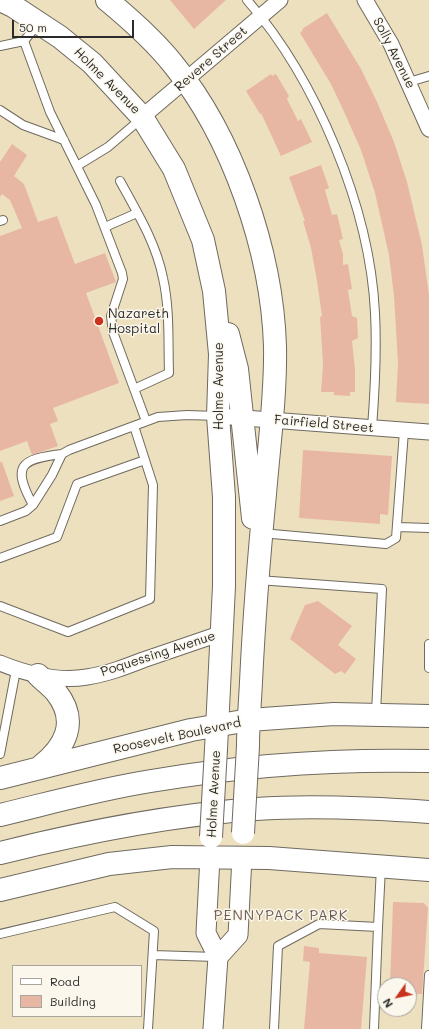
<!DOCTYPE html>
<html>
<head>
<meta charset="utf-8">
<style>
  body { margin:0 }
  #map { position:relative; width:429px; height:1029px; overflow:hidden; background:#ede0bf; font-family:Mali,sans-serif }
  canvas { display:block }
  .legend { position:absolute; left:12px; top:965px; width:130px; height:52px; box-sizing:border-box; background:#fbf7ec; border:1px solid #a8a59f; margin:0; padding:5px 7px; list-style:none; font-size:12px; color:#2b2b2b }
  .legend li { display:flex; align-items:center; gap:8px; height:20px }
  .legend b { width:20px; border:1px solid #a8a59f }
  .north { position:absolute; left:377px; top:977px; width:40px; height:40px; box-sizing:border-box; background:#fbf7ec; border:1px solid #a8a59f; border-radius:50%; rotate:237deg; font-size:11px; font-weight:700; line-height:16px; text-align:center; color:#2b2b2b }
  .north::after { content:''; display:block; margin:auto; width:14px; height:18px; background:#c8321e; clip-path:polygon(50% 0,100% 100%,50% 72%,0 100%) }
  .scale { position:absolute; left:12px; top:20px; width:122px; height:18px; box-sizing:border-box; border:2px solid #2b2b2b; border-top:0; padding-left:5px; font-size:12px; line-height:14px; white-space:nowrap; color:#2b2b2b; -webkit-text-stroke:3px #fbf7ec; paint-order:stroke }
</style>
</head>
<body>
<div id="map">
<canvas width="429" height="1029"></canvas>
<ul class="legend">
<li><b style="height:5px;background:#fff"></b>Road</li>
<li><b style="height:11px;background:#e8b7a4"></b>Building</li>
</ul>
<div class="north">N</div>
<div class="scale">50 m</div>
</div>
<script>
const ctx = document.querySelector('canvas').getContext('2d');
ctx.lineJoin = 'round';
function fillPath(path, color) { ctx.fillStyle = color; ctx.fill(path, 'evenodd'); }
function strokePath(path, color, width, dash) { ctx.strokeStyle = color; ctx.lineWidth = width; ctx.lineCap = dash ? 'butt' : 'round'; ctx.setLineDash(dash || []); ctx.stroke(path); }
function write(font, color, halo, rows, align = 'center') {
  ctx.font = font + ' Mali,sans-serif'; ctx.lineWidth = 3; ctx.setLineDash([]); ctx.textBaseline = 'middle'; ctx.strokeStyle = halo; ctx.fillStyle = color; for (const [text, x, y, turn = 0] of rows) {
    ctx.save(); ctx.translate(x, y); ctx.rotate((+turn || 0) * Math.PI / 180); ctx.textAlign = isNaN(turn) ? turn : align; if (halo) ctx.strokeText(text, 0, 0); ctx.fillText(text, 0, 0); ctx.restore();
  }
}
fillPath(new Path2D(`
  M170 0H226L194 29Z
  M327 13 361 69 377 102 394 142 407 182 422 245 429 295V404L396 402 398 363 394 296 389 255 375 193 361 150 346 116 331 84 300 33 303 30 302 29Z
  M271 74 272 76 276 74 289 96 287 99 298 121 301 119 312 142 281 156 261 113 260 114 246 91Z
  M12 144 27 155 14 176 24 184 38 222 57 216 75 264 105 253 116 282 86 293 119 383 53 408 58 421 50 424 58 446 32 455 27 441 0 451V236L22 228 10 200 2 194 0 197V162Z
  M321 165 329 188 325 190 332 215 337 214 343 239 339 240 343 254V265L348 264 352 289 348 290 352 316 357 318 358 338 352 341 355 370V392H350V396L334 395V392H321L323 364 320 317 322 316 317 281 311 248 303 221H305L289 177Z
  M303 450 392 456 388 515 380 514V524L299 518Z
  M0 462H2L14 496 0 501Z
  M318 601 352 626 338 645 356 659 345 674 341 671 335 674 290 639 305 605Z
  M393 902 424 903 428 908 422 994H409V985H390Z
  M304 946 319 948V953L367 957 361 1029H304L310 962 303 961Z`), '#e8b7a4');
const service = new Path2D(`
  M247 0C316 79 370 207 375 313 377 351 375 389 372 428
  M24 41 50 112 96 205 122 273 123 279 111 316 113 332 146 421
  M0 46 24 41 38 24
  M409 82 429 76
  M0 110 23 125 64 140
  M77 166 108 147 142 118
  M120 181C137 212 156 243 163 278 170 309 168 342 169 373L134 389
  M0 221 3 220
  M105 227 137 213
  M33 505C11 465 21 459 62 454
  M0 521 26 511 33 505 52 475 62 454 69 450 158 417 187 415 218 416
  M397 527 429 528
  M261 533 386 544 396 538 404 431
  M0 558 57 537 77 484 145 460
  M258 580 382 589 376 713
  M0 606 68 632 150 599 153 485 134 426
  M429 644V668
  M0 754 16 670
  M0 934 115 907 154 931 148 1029
  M153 955 216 957
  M274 1029 278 946 319 924 378 927 381 867
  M374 1029 378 927
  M426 1029 429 975`);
const minor = new Path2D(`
  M365 0 391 44 429 129
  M142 117 280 0
  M218 416 429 432
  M0 663C27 674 58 682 87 677 107 674 125 667 143 660 169 651 196 642 222 633`);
const tertiary = new Path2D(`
  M210 857 206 933 218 957 213 1029
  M218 957 238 935 242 857`);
const secondary = new Path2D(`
  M0 0 13 6 60 37 92 63 142 117 174 169 203 240 214 291 220 354 218 416 224 497V586L216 749
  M107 0C130 19 154 40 173 64 233 137 272 252 275 346 276 395 269 445 265 494 259 556 254 619 251 682 250 703 248 724 248 746
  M228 334 237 369 253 518`);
const trunk = new Path2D(`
  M38 675C44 681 51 686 56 692 79 721 66 747 40 767
  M0 778 191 730 249 720 334 714 429 716
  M0 815C50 803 100 789 151 781 243 765 336 759 429 761
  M0 853C85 832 169 815 256 809 314 805 372 808 429 812
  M0 890 109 864 172 857 269 858 429 870`);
strokePath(service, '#6f6a5f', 10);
strokePath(minor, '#6f6a5f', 17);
strokePath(tertiary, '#6f6a5f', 21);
strokePath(secondary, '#6f6a5f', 24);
strokePath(trunk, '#6f6a5f', 24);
strokePath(service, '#fff', 8);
strokePath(minor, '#fff', 15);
strokePath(tertiary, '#fff', 19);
strokePath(secondary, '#fff', 22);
strokePath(trunk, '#fff', 22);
const secondaryBridge = new Path2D(`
  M243 833 248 746
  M211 837 216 749`);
strokePath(secondaryBridge, '#6f6a5f', 24, []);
strokePath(secondaryBridge, '#fff', 22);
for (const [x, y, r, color] of [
  [99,321,5,"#c8321e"]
]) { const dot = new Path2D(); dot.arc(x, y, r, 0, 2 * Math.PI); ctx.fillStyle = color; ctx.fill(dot); strokePath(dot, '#fbf7ec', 1.5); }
write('13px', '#2b2b2b', '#fbf7ec', [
  ["Solly Avenue",394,53,63],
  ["Revere Street",211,59,-41],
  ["Holme Avenue",107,81,45],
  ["Holme Avenue",219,386,-90],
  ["Fairfield Street",324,424,5],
  ["Poquessing Avenue",158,654,-18],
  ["Roosevelt Boulevard",177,736,-12],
  ["Holme Avenue",214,794,-87]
]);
write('13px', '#2b2b2b', '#fbf7ec', [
  ["Nazareth",108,314],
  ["Hospital",108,329]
], 'left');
ctx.letterSpacing = '1px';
write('14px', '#6d5c55', '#fbf7ec', [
  ["PENNYPACK PARK",281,916]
]);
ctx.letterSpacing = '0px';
</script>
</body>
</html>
